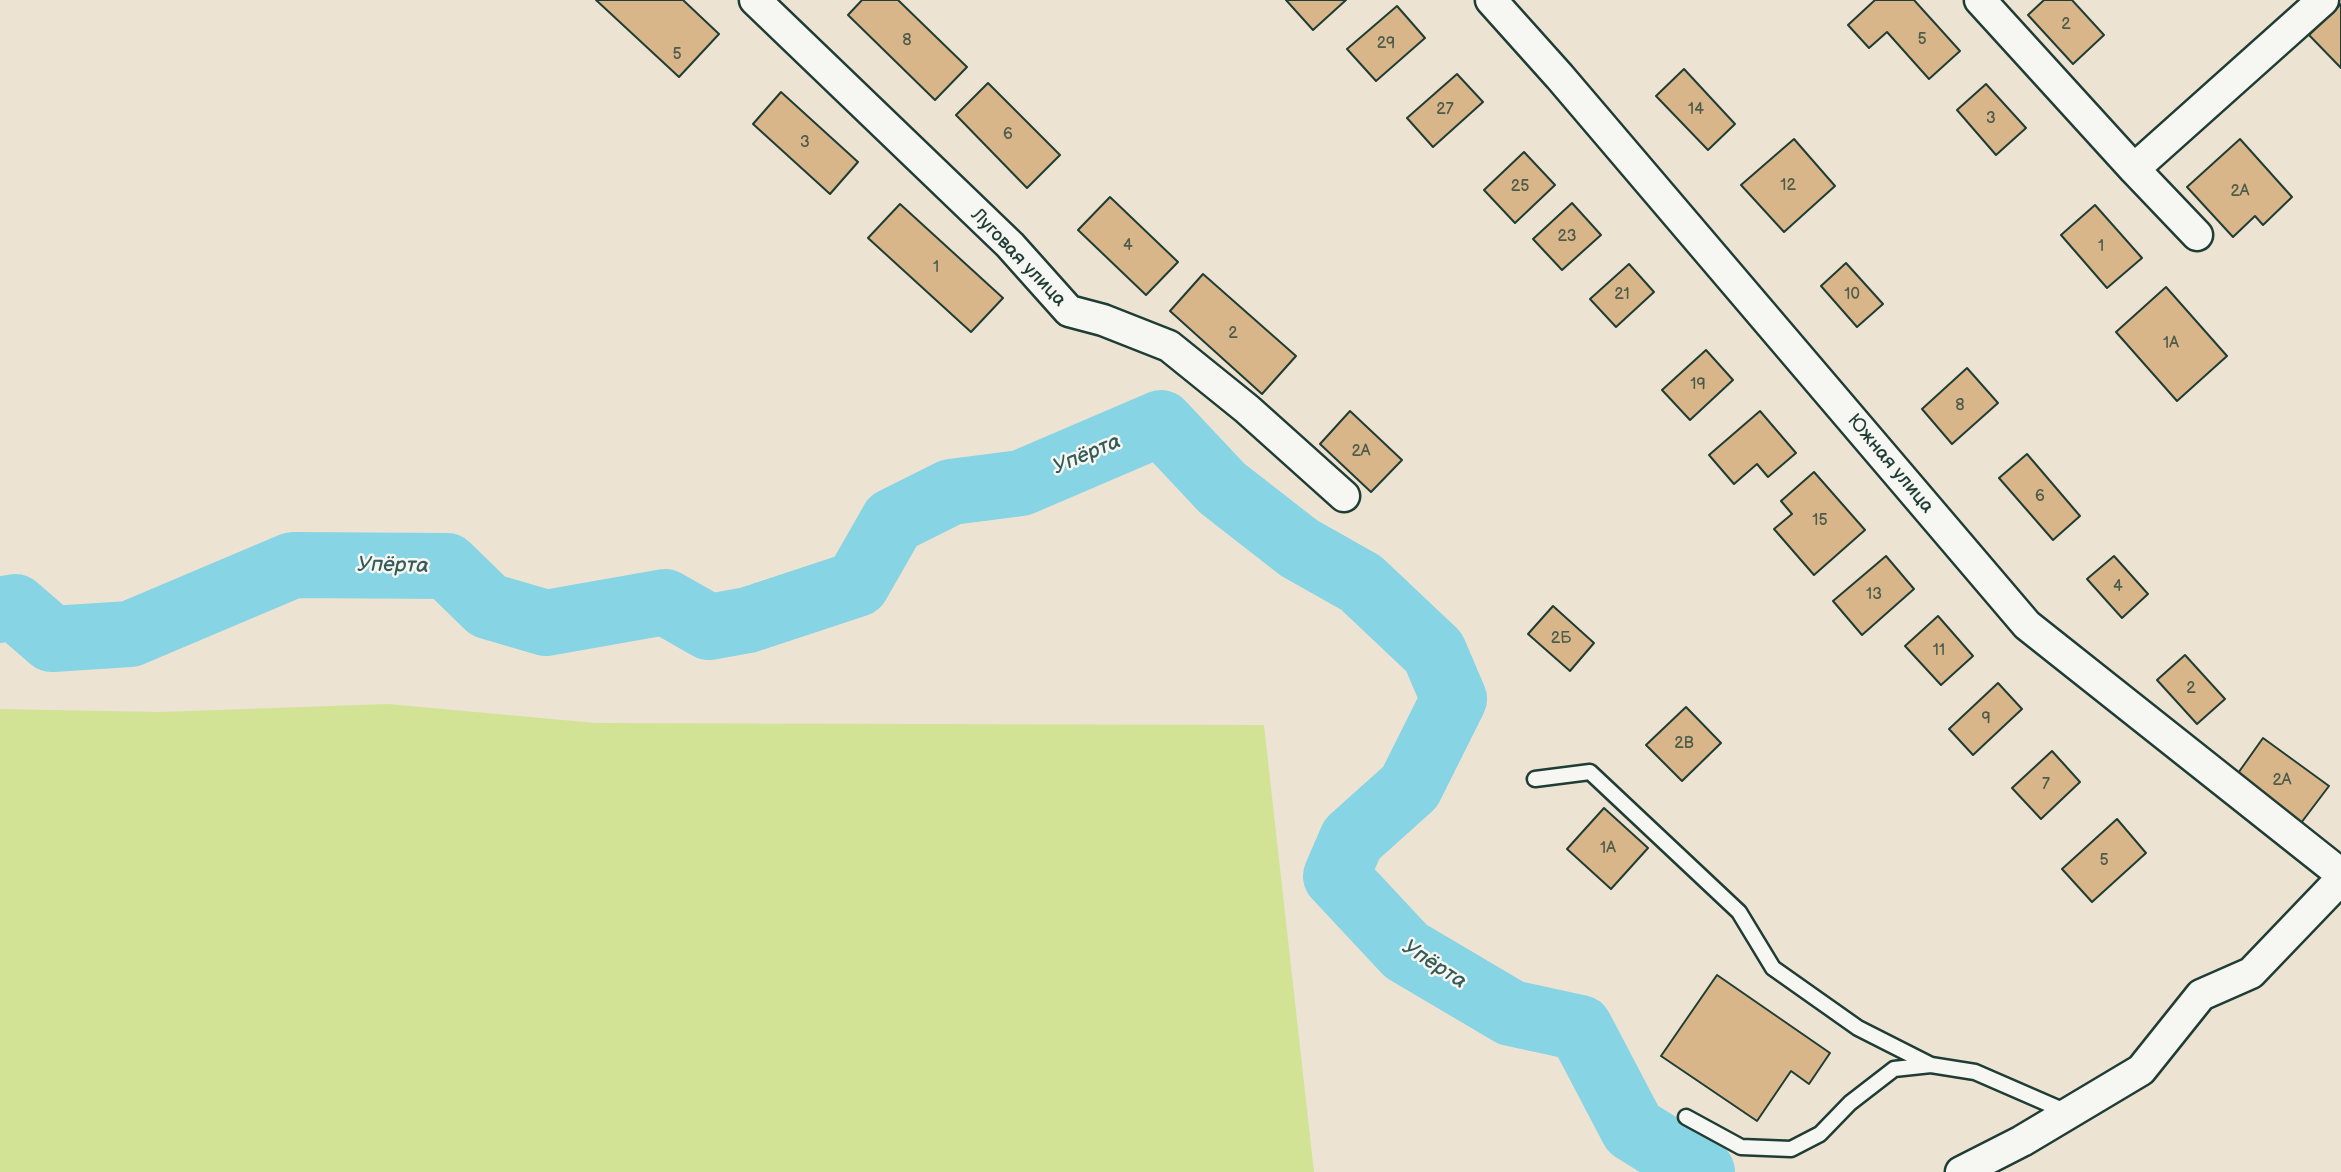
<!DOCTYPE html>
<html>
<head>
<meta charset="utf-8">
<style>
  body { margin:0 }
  canvas { display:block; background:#ede3d3 }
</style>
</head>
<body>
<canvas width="2341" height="1172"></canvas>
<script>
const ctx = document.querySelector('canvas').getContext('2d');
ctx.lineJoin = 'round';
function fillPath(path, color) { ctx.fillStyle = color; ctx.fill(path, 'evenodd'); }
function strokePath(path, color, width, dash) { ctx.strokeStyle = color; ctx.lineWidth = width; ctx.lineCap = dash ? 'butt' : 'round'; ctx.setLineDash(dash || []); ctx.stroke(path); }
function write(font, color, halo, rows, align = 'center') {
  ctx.font = font + ' "Balsamiq Sans",sans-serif'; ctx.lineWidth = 5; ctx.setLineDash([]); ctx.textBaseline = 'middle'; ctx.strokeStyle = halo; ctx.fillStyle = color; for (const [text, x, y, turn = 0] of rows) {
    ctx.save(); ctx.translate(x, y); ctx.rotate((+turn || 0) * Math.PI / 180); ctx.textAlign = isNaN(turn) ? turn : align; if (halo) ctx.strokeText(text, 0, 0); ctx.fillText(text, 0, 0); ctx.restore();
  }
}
fillPath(new Path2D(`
  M388 704 596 723 1264 725 1314 1172H0V709L160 712Z`), '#d2e396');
strokePath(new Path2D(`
  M0 610 15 607 52 639 130 634 293 565 447 566 488 606 546 623 665 602 709 627 748 620 857 584 893 521 951 492 1021 483 1161 423 1222 488 1299 548 1361 583 1434 652 1454 699 1410 787 1352 839 1336 876 1406 951 1511 1013 1580 1028 1633 1129 1702 1172`), '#86d4e4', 66);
const building = new Path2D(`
  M596 0H683L719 34 679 77Z
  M862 0H898L967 67 935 100 848 15Z
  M1286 0H1346L1313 30Z
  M1875 0H1914L1960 51 1929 79 1887 32 1869 48 1848 25Z
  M2044 0H2072L2104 35 2073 64 2028 15Z
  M2341 4V68L2309 35Z
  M1397 6 1425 38 1376 81 1347 49Z
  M1684 69 1735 124 1708 150 1656 96Z
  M1457 74 1483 102 1433 147 1407 118Z
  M988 83 1060 155 1027 188 956 115Z
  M1986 84 2026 128 1996 155 1957 110Z
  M781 92 858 162 830 194 753 124Z
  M1794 139 1835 186 1784 232 1741 185Z
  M2240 139 2292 197 2263 225 2255 216 2233 237 2187 187Z
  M1524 152 1555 185 1515 223 1484 190Z
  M1110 197 1178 262 1146 295 1078 230Z
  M1572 203 1601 235 1562 270 1533 239Z
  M900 204 1003 298 971 332 868 238Z
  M2095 205 2142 258 2107 288 2061 235Z
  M1846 263 1883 304 1857 327 1821 286Z
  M1629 264 1654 292 1616 327 1590 299Z
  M1203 274 1296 356 1262 394 1170 311Z
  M2166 287 2227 356 2177 401 2116 332Z
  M1706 350 1733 380 1690 420 1662 390Z
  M1967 368 1998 403 1952 444 1922 409Z
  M1350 411 1402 460 1371 492 1320 444Z
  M1760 411 1796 453 1768 477 1757 464 1734 484 1709 455Z
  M2027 454 2080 516 2053 540 1999 478Z
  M1814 472 1865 530 1814 575 1774 529 1792 514 1781 501Z
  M1886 556 1914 589 1862 635 1833 601Z
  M2114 556 2148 594 2122 618 2087 579Z
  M1553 606 1594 643 1570 671 1528 634Z
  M1938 616 1973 656 1941 685 1905 646Z
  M2185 655 2225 699 2197 724 2157 680Z
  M1998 683 2022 709 1973 755 1949 729Z
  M1686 707 1721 743 1682 781 1646 745Z
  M2263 738 2329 786 2301 823 2236 776Z
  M2052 751 2080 782 2041 819 2012 788Z
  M1604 808 1648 848 1611 889 1567 849Z
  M2117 819 2146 853 2092 902 2062 869Z
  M1717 975 1830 1053 1809 1084 1791 1071 1757 1121 1661 1056Z`);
fillPath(building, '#d8b68a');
strokePath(building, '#1f3d34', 2);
const service = new Path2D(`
  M1535 779 1590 772 1739 912 1773 968 1858 1028 1931 1065
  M1686 1117 1741 1147 1791 1149 1820 1134 1850 1103 1894 1069 1931 1065 1975 1072 2067 1112`);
const minor = new Path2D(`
  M755 0 1010 245 1069 311 1103 320 1169 346 1247 409 1344 496
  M1491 0 1560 77 2027 625 2341 874
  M1980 0 2134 169 2197 235
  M2134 169 2323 0
  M1961 1172 2022 1141 2141 1070 2201 995 2251 973 2341 879`);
strokePath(service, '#1f3d34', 19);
strokePath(minor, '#1f3d34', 35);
strokePath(service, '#f6f6f2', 14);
strokePath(minor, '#f6f6f2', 30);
write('16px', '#4d5b4a', null, [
  ["2",2066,25],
  ["5",1922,40],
  ["8",907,41],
  ["29",1386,44],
  ["5",677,55],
  ["27",1445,110],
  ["14",1696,110],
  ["3",1991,119],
  ["6",1008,135],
  ["3",805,143],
  ["12",1788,186],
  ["25",1520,187],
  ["2А",2240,192],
  ["23",1567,237],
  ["4",1128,246],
  ["1",2101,247],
  ["1",936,268],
  ["21",1622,295],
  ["10",1852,295],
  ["2",1233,334],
  ["1А",2171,344],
  ["19",1698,385],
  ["8",1960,406],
  ["2А",1361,452],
  ["6",2040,497],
  ["15",1820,521],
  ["4",2118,587],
  ["13",1874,595],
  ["2Б",1561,639],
  ["11",1939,651],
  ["2",2191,689],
  ["9",1986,719],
  ["2В",1684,744],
  ["2А",2282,781],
  ["7",2046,785],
  ["1А",1608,849],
  ["5",2104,861]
]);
write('19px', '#1f3d34', '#f6f6f2', [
  ["Луговая улица",1018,258,46],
  ["Южная улица",1890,464,50]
]);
write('italic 21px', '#345b57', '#f6f6f2', [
  ["Упёрта",1087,455,-23],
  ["Упёрта",393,566,1],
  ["Упёрта",1434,965,33]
]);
</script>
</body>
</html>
